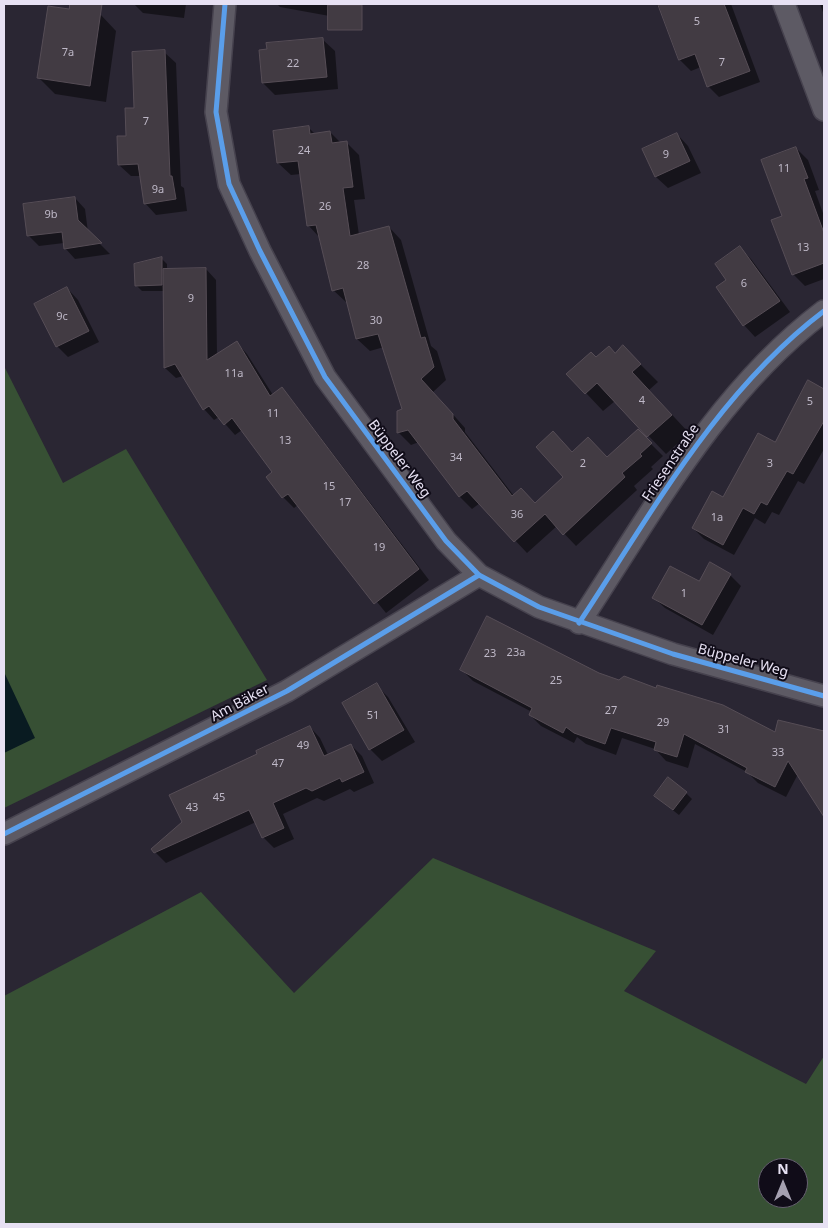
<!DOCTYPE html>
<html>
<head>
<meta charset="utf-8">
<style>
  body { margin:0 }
  #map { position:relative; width:828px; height:1228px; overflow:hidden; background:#2a2633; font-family:"Noto Sans",sans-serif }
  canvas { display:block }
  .frame { position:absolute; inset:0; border:5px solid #e7e1f3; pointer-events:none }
  .north { position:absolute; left:758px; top:1158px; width:50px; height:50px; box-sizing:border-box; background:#100c18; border:1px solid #666170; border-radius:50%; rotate:0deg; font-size:14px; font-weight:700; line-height:20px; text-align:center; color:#e7e1f3 }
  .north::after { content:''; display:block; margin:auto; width:18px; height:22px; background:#a5a0b0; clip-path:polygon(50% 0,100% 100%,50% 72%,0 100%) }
</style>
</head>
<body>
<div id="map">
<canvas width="828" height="1228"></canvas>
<div class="frame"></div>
<div class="north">N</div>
</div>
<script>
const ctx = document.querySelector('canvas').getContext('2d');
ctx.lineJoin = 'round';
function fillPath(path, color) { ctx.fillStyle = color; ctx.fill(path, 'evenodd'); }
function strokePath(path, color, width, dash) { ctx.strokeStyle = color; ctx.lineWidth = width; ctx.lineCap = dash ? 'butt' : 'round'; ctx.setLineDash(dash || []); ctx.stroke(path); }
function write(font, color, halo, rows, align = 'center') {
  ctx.font = font + ' "Noto Sans",sans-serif'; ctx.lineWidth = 4; ctx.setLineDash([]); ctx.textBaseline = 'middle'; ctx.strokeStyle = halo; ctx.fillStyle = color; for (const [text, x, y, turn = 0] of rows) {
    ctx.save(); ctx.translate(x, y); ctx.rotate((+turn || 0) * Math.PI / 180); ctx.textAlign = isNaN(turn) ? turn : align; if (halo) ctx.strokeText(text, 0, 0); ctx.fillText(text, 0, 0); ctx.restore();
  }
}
fillPath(new Path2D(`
  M4 366 63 483 126 449 267 680 4 808Z
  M433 858 656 951 624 991 806 1084 824 1056V1224H4V996L201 892 294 993ZM768 1168H798V1198H768Z`), '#375034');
fillPath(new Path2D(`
  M4 672 35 738 4 753Z`), '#091b21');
fillPath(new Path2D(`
  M134 4H186L184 18 143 13Z
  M277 4H338L335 17 280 7Z
  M656 4H731L760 82 719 97 708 86 701 67 691 71 680 60 662 12Z
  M820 4H824V15Z
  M100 14 116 31 106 102 55 94 39 78Z
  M322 39 335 51 338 89 275 95 263 83Z
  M164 52 176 63 181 186 184 188 187 211 156 215 145 203 141 176H131L119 165 135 109Z
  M309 128 315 134 330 132 341 143 346 142 359 155 365 199 354 200 359 235 389 227 401 240 431 346 437 351 446 380 433 392 465 428V432L514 496 535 505 565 477 573 453 608 459 638 431 663 456 651 467 653 469 634 486 637 490 576 546 557 526 527 553 480 503 472 509 460 497 419 442 411 445 399 433 398 412 403 410 384 347 370 351 357 339 348 302H346L333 290 320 238 308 225 301 174 291 175 278 163Z
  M677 134 688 146 701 173 668 188 656 177Z
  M796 148 808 160 819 190 815 191 824 216V279L805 286 793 274 784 217Z
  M75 198 85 209 88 232 110 254 75 259 65 248 64 243 39 246 28 235Z
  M740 248 751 259 790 312 755 337 744 325 718 288 728 280Z
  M161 258 167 264V270L206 269 216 280 217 355 237 343 247 354 273 395 282 389 292 400 429 580 386 613 298 505 294 508 283 497 274 472 242 430 235 435 219 417 214 420 204 409 183 376 176 378 165 368 164 291H142L136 285Z
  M67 288 78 300 99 342 68 357 57 346Z
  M623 347 658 382 649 390 689 433 666 454 615 401 603 411 586 393 597 359 615 354Z
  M809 382 824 390V449L804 484 798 481 779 515 772 512 765 524 755 518 734 555 704 539 693 528 775 444Z
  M730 575 741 586 713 635 665 608 654 598Z
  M462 670 598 674 776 734 779 722 824 733V810L815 801 798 774 786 797 758 783 747 772 695 744 688 768 666 761 655 749 622 738 616 755 586 744 577 737 574 743 541 726 530 715 532 712 473 681Z
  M376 685 388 697 415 742 382 761 370 749Z
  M310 727 320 738 328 755 351 745 362 756 374 783 354 792 350 789 324 801 317 798 283 814 294 839 274 848 263 837 256 822 166 863 155 852 259 755Z
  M686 793 692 799 679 815 661 801Z`), '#0007');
const building = new Path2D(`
  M70 4H102L90 86 37 78 48 6 69 9Z
  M658 4H724L750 71 707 87 695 54 679 60Z
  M328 5H362V30H328Z
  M323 38 327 77 262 83 259 50 267 49 266 43Z
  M165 50 170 176H172L176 199 144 204 138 164 118 165 117 136H126L125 108H134L132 52Z
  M309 126 310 134 330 131 332 143 347 141 353 187 343 188 350 236 389 226 421 338 425 337 434 367 421 379 453 414V419L512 496 521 488 535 503 563 477 536 447 553 431 572 452 588 437 607 457 638 429 652 443 640 454 642 456 622 473 625 477 563 535 545 514 514 542 467 491 459 497 408 430 397 433V411L402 409 378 334 356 339 343 288 332 291 316 225 307 226 298 161 277 163 273 131Z
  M677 133 690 161 655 177 642 149Z
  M796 147 808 178 804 179 824 233V263L792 275 771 220 782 216 761 160Z
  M75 197 78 220 102 243 64 249 62 232 27 236 23 204Z
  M740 246 780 301 743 326 716 287 726 280 715 264Z
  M162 257V285L135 286 134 264Z
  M206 268 207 360 237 341 270 396 282 387 419 569 374 604 288 494 282 498 266 477 272 472 232 418 224 425 209 406 203 410 175 364 164 368 163 269Z
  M67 287 89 331 56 347 34 304Z
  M623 345 641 364 632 372 672 415 647 437 597 383 585 394 566 374 591 352 596 357 609 346 615 353Z
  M808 380 824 389V421L793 474 787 471 767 505 761 502 754 514 743 508 723 545 692 528 712 491 723 497 758 433 775 442Z
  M710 562 731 574 702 625 652 598 670 566 699 581Z
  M487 616 599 673 619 680 624 676 656 688 657 685 723 705 775 732 778 720 824 731V817L788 761 775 787 745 772 747 768 684 734 677 757 654 750 656 742 611 728 605 744 574 733 566 727 563 733 529 715 532 708 460 670Z
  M377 683 404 730 369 750 342 703Z
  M310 726 324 756 351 744 364 772 342 782 340 778 312 791 306 788 273 803 284 828 262 838 249 810 154 853 151 849 182 822 169 795 257 754 256 751Z
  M668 777 687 792 673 810 654 796Z`);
fillPath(building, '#423b43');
strokePath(building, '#564d56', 1);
const minor = new Path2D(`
  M225 4 216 112 229 184 260 251 325 377 446 541 479 575 539 607 673 654 824 696
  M784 4 824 110
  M579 623C651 514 718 391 824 311
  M4 834 287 691 479 575`);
strokePath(minor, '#46424e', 24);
strokePath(minor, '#5d5a64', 21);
strokePath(new Path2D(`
  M225 4 216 112 229 184 260 251 325 377 446 541 479 575 539 607 673 654 824 696
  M579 623C651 514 718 391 824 311
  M4 834 287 691 479 575`), '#5a9eea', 5);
write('11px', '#beb8c7', null, [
  ["5",697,22],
  ["7a",68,53],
  ["7",722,63],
  ["22",293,64],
  ["7",146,122],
  ["24",304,151],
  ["9",666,155],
  ["11",784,169],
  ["9a",158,190],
  ["26",325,207],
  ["9b",51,215],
  ["13",803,248],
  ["28",363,266],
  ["6",744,284],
  ["9",191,299],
  ["9c",62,317],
  ["30",376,321],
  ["11a",234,374],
  ["4",642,401],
  ["5",810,402],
  ["11",273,414],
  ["13",285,441],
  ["34",456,458],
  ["2",583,464],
  ["3",770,464],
  ["15",329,487],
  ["17",345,503],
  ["36",517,515],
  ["1a",717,518],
  ["19",379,548],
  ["1",684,594],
  ["23a",516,653],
  ["23",490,654],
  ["25",556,681],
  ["27",611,711],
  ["51",373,716],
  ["29",663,723],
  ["31",724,730],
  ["49",303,746],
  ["33",778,753],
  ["47",278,764],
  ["45",219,798],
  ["43",192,808]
]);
write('14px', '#e7e1f3', '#100c18', [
  ["Büppeler Weg",399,459,53],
  ["Friesenstraße",671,463,-56],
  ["Büppeler Weg",743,661,15],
  ["Am Bäker",240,703,-28]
]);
</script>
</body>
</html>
